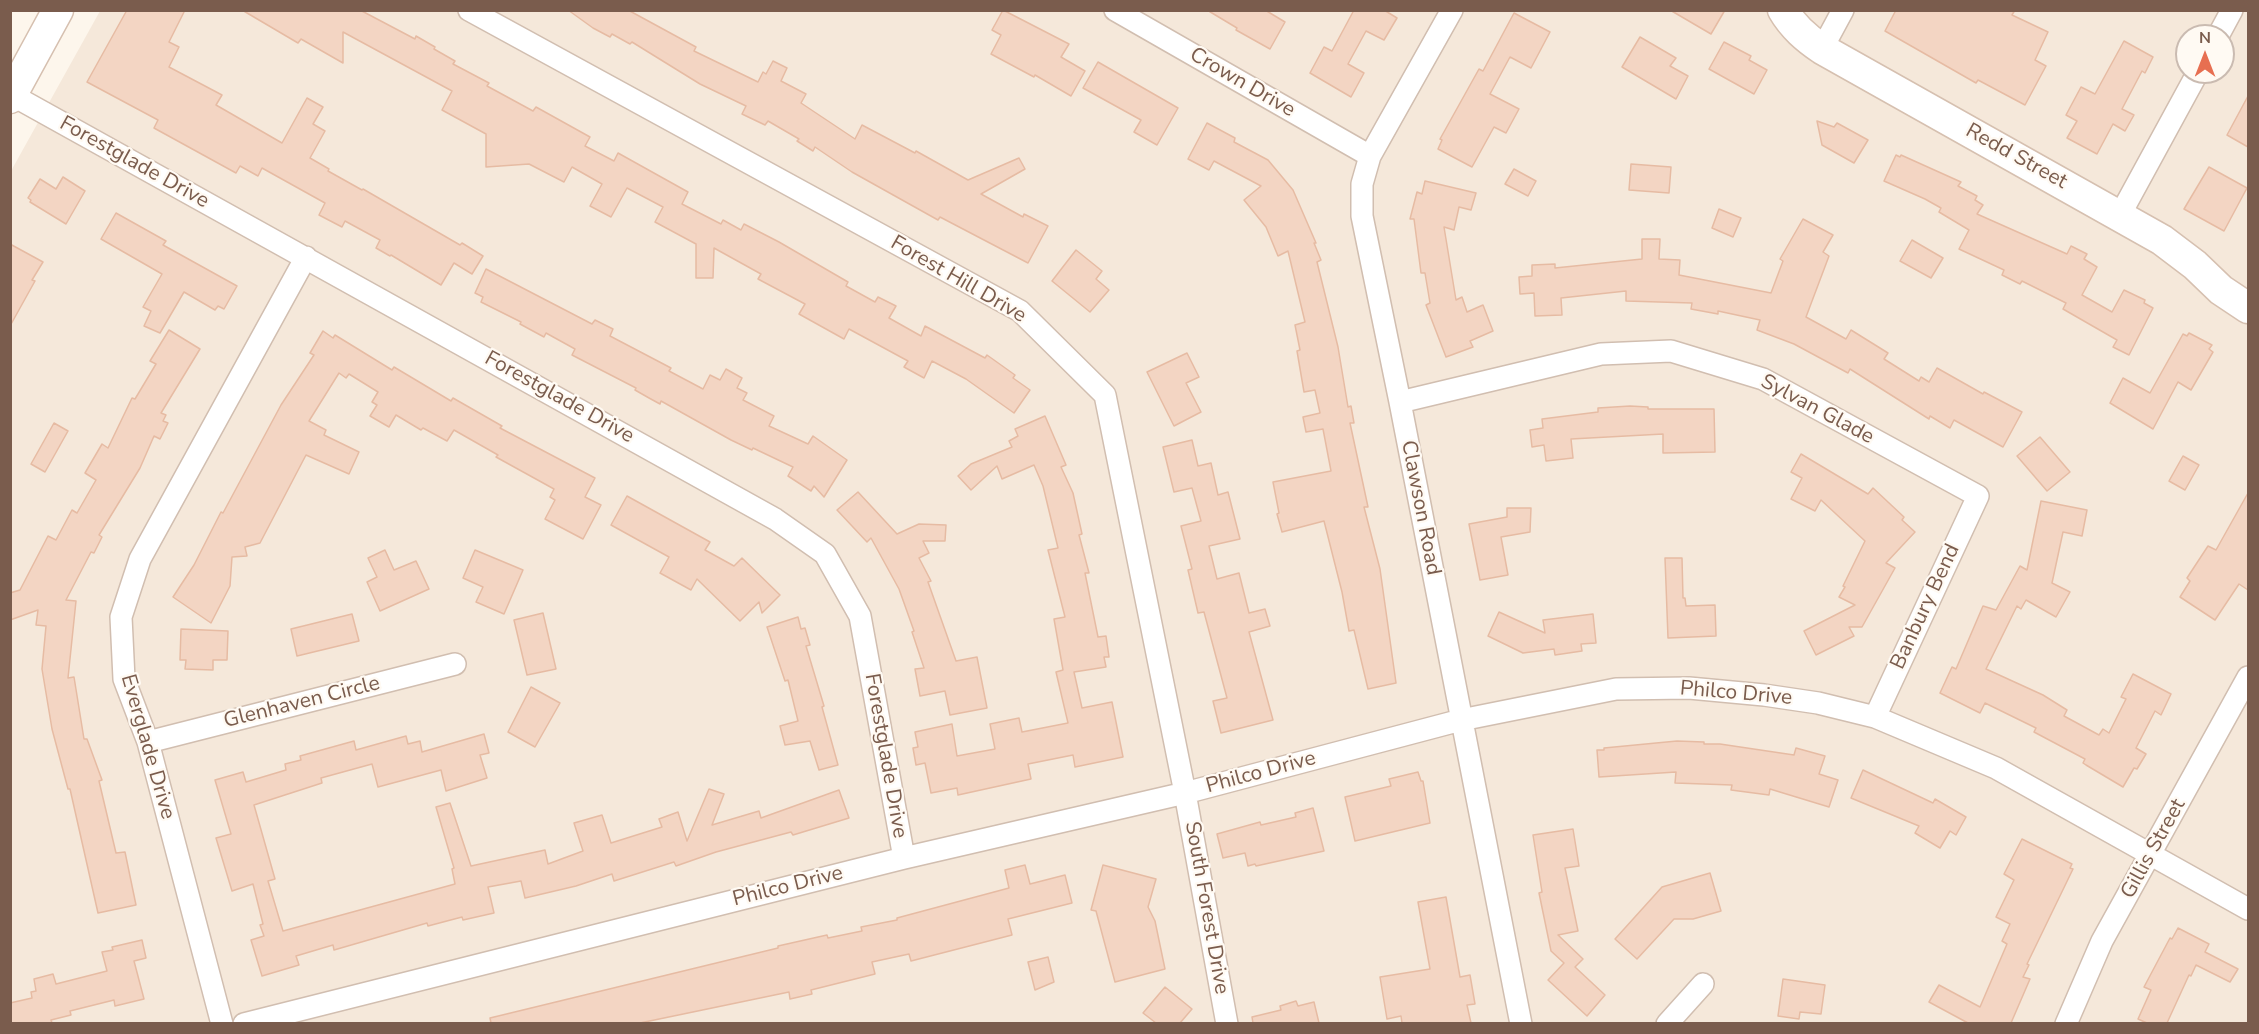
<!DOCTYPE html>
<html>
<head>
<meta charset="utf-8">
<style>
  body { margin:0 }
  #map { position:relative; width:2259px; height:1034px; overflow:hidden; background:#fdf6ec; font-family:"Nunito Sans",sans-serif }
  canvas { display:block }
  .frame { position:absolute; inset:0; border:12px solid #7a5c4d; pointer-events:none }
  .north { position:absolute; left:2175px; top:24px; width:60px; height:60px; box-sizing:border-box; background:#fffaf3; border:2px solid #cabbb1; border-radius:50%; rotate:0deg; font-size:16px; font-weight:700; line-height:24px; text-align:center; color:#7a5c4d }
  .north::after { content:''; display:block; margin:auto; width:21px; height:27px; background:#e76f51; clip-path:polygon(50% 0,100% 100%,50% 72%,0 100%) }
</style>
</head>
<body>
<div id="map">
<canvas width="2259" height="1034"></canvas>
<div class="frame"></div>
<div class="north">N</div>
</div>
<script>
const ctx = document.querySelector('canvas').getContext('2d');
ctx.lineJoin = 'round';
function fillPath(path, color) { ctx.fillStyle = color; ctx.fill(path, 'evenodd'); }
function strokePath(path, color, width, dash) { ctx.strokeStyle = color; ctx.lineWidth = width; ctx.lineCap = dash ? 'butt' : 'round'; ctx.setLineDash(dash || []); ctx.stroke(path); }
function write(font, color, halo, rows, align = 'center') {
  ctx.font = font + ' "Nunito Sans",sans-serif'; ctx.lineWidth = 4.5; ctx.setLineDash([]); ctx.textBaseline = 'middle'; ctx.strokeStyle = halo; ctx.fillStyle = color; for (const [text, x, y, turn = 0] of rows) {
    ctx.save(); ctx.translate(x, y); ctx.rotate((+turn || 0) * Math.PI / 180); ctx.textAlign = isNaN(turn) ? turn : align; if (halo) ctx.strokeText(text, 0, 0); ctx.fillText(text, 0, 0); ctx.restore();
  }
}
fillPath(new Path2D(`
  M100 11H2248V1023L11 1024V171ZM2187 36H2223V72H2187Z`), '#f5e8da');
const building = new Path2D(`
  M127 10H185L169 42 179 47 169 67 222 95 216 105 282 143 307 98 323 107 313 124 325 131 310 158 329 169 328 171 362 190 363 189 460 245 462 243 483 256 472 274 454 263 441 285 391 255 390 256 376 248 380 240 345 221 342 227 319 215 325 203 262 168 258 176 240 166 236 173 154 128 158 120 87 82Z
  M242 10H360L415 39 416 36 435 47 434 49 455 61 453 64 489 83 487 86 533 111 536 107 590 137 585 146 614 161 618 153 688 192 682 204 721 224 723 220 741 230 744 224 779 242 848 282 846 286 875 302 878 297 896 306 889 318 921 336 925 326 985 358 987 355 1015 375 1013 378 1030 390 1014 413 966 379 932 361 924 378 904 367 908 361 849 329 844 339 799 314 805 304 758 279 761 274 714 248 713 278H696V244L655 222 663 207 627 188 611 217 590 206 602 184 572 167 564 182 529 164 486 167V134L442 110 452 91 343 32V63L301 39 298 43Z
  M568 10H628L696 47 694 51 758 82 763 72 766 74 773 61 787 68 781 81 806 94 801 103 855 139 862 125 915 153 916 151 968 180 1019 158 1025 169 981 194 1023 217 1024 214 1048 226 1028 263 940 217 938 220 852 172 815 147 813 151 797 141 799 139 768 121 765 125 742 114 746 106 700 84 632 42 630 44 612 34 610 37 593 28Z
  M1003 10 1069 44 1061 57 1085 71 1071 96 1035 75 1034 77 991 54 1001 35 992 30Z
  M1207 10H1265L1285 22 1270 49 1236 30 1237 28Z
  M1354 10H1384L1397 18 1384 40 1366 31 1348 64 1364 73 1351 97 1310 73 1324 47 1332 51Z
  M1670 10H1725L1711 34Z
  M1896 10H2015L2012 15 2048 32 2035 60 2046 66 2025 105 1978 80 1976 83 1885 31Z
  M1514 13 1550 32 1531 68 1510 57 1490 94 1519 109 1506 133 1494 127 1472 167 1438 149 1442 140 1440 139 1479 69 1483 71Z
  M1640 37 1676 58 1670 66 1688 76 1676 99 1622 67Z
  M2124 41 2153 57 2145 73 2142 71 2122 109 2134 115 2125 131 2113 124 2097 154 2067 138 2077 121 2066 115 2081 87 2095 94Z
  M1724 42 1751 56 1749 60 1767 70 1754 94 1709 69Z
  M1098 62 1178 108 1157 145 1134 132 1141 120 1083 88Z
  M2248 96V147L2227 135Z
  M1817 121 1834 127 1837 123 1868 140 1854 163 1822 145Z
  M1207 123 1235 138 1234 142 1268 160 1293 190 1316 243H1314L1321 260 1317 262 1338 347 1348 407 1351 406 1354 423H1350L1368 507H1364L1380 569 1396 683 1368 689 1354 630 1349 631 1342 592 1324 521 1282 532 1277 514 1279 513 1273 482 1331 471 1323 429 1306 432 1303 417 1320 413 1315 390 1304 392 1297 351 1300 350 1295 325 1305 322 1288 251 1278 256 1266 227 1244 200 1261 186 1214 161 1209 170 1188 159Z
  M1896 155 1900 157 1901 155 1961 182 1958 186 1977 196 1975 200 1983 205 1977 214 2067 254 2071 246 2087 254 2084 259 2097 267 2082 295 2112 312 2124 290 2145 300 2144 303 2153 308 2129 355 2113 347 2117 340 2063 309 2066 303 2022 281 2020 284 2002 275 2004 270 1959 249 1969 230 1939 212 1941 208 1925 199 1884 181Z
  M1631 164 1671 167 1669 193 1629 190Z
  M2209 167 2247 188 2224 231 2184 209Z
  M1514 169 1536 181 1528 196 1505 184Z
  M63 177 85 191 66 224 30 202 31 200 28 198 40 179 56 189Z
  M1425 181 1476 193 1471 210 1459 207 1454 230 1444 227 1456 300 1462 297 1467 312 1483 305 1493 331 1470 341 1473 347 1446 357 1426 305 1430 303 1425 273H1421L1414 219H1410L1417 192 1422 194Z
  M1719 209 1741 218 1733 237 1712 228Z
  M116 213 166 241 163 245 237 286 224 309 218 306 215 310 184 292 160 333 144 326 151 311 143 307 162 274 101 239Z
  M1803 219 1833 235 1823 252 1829 256 1806 317 1846 339 1851 330 1888 353 1884 359 1919 381 1921 377 1929 382 1937 368 1983 394 1984 392 2022 412 2003 447 1954 420 1950 428 1930 416 1929 419 1850 369 1848 373 1794 344 1757 330 1760 320 1718 311V314L1691 309 1692 303 1626 301V291L1561 298 1562 315 1535 316 1534 293 1520 294 1519 277 1532 276V265L1555 264V268L1642 259V239H1660L1659 259 1680 260 1679 275 1771 293 1783 261 1780 259Z
  M1912 240 1943 258 1931 278 1900 261Z
  M10 244 43 262 32 280 35 281 10 326Z
  M1076 250 1102 271 1096 279 1109 290 1090 312 1052 281Z
  M486 269 592 324 595 320 613 329 610 336 671 368 669 371 703 389 710 375 720 380 726 369 742 378 737 388 747 393 743 400 774 416 769 426 808 444 813 436 847 460 824 497 814 486 811 491 788 476 793 467 753 448 752 450 731 440 661 401 660 404 649 398 635 390 636 388 572 355 575 349 546 333 544 337 520 324 521 322 481 302 483 297 475 293Z
  M169 330 200 349 161 413 166 415 163 421 168 423 160 439 154 436 140 468 99 535 102 537 94 553 91 552 66 600 76 601 68 678 74 677 84 739H87L102 780 99 781 116 853 125 852 136 905 98 913 70 789H68L52 729 42 669 46 626 36 625 38 610 10 620V593L20 590 48 536 56 540 72 510 77 513 96 480 85 473 102 444 108 448 132 398 135 399 156 364 150 361Z
  M323 331 333 338 335 335 392 370 394 367 451 401 453 398 502 426 500 428 595 478 585 497 601 505 583 539 545 519 555 500 550 497 554 489 496 457 498 455 454 430 447 441 423 428 421 430 396 415 389 427 370 416 377 405 372 402 378 392 349 374 346 378 339 373 309 421 326 430 324 435 359 452 349 474 306 455 260 543 245 547 247 556 232 557 230 586 211 623 173 597 194 565 221 512 223 513 281 405 314 355 310 353Z
  M2189 333 2212 345 2209 349 2213 352 2191 390 2178 382 2153 429 2110 403 2123 378 2150 393 2183 334 2187 336Z
  M1187 353 1199 377 1186 383 1201 412 1174 426 1147 372Z
  M1630 406 1648 407V409H1714L1715 452 1663 453V434L1571 439 1573 458 1546 461 1544 445 1532 447 1530 430 1543 428 1542 419 1598 412V408Z
  M1045 416 1066 465 1061 467 1073 493 1082 534 1079 535 1089 573H1085L1098 637 1106 636 1109 657H1104L1106 667 1074 672 1082 708 1112 702 1123 757 1075 767 1073 755 1028 764 1031 779 958 795 957 788 931 793 925 763 916 765 913 748 918 747 915 732 952 724 957 756 995 749 990 724 1019 718 1022 732 1068 723 1056 672 1063 670 1054 619 1065 617 1048 550 1058 548 1043 486 1034 465 1002 479 997 466 971 490 958 476 971 464 1012 447 1009 441 1018 436 1015 429Z
  M54 423 68 431 45 472 31 464Z
  M2040 437 2070 472 2047 491 2017 456Z
  M1192 440 1198 466 1211 463 1218 495 1228 492 1240 539 1209 546 1217 579 1239 573 1249 613 1265 609 1270 626 1249 632 1273 720 1221 733 1213 701 1227 698 1204 612 1198 613 1188 570 1192 569 1181 526 1201 521 1192 488 1174 492 1163 447Z
  M1801 454 1868 494 1873 488 1904 517 1902 520 1915 532 1886 563 1895 568 1862 627H1849L1854 636 1816 655 1804 631 1855 605 1839 597 1845 587 1843 586 1865 541 1821 500 1815 511 1791 499 1802 478 1791 472Z
  M2183 456 2199 465 2185 490 2169 481Z
  M858 492 897 534 919 524 946 525 945 541H923L929 553 919 558 931 581 928 582 956 661 977 657 987 708 950 715 945 691 920 696 915 669 924 668 912 632 914 631 899 589 871 538 867 542 837 510Z
  M2248 493V590L2239 584 2215 620 2180 597 2190 581 2187 578 2208 546 2216 550Z
  M627 496 710 542 705 550 734 566 742 558 780 595 762 613 759 602 740 621 697 579 691 590 660 573 669 557 611 525Z
  M2041 501 2087 510 2082 536 2063 532 2052 583 2070 592 2056 617 2026 600 2021 609 2017 606 1986 669 2043 695 2067 710 2064 716 2099 735 2103 729 2109 733 2126 699 2121 697 2133 674 2171 694 2161 715 2155 711 2136 748 2146 754 2137 769 2134 768 2123 787 2086 765 2083 763 2085 759 2034 732 2036 728 1985 703 1980 713 1940 693 1952 667 1956 669 1983 606 1996 610 2020 566 2027 570Z
  M1507 508H1531L1530 532 1501 537 1508 575 1480 580 1469 524 1507 517Z
  M385 550 394 570 416 561 429 589 380 611 367 582 377 577 368 558Z
  M475 550 523 570 504 614 476 602 483 587 463 578Z
  M1665 558H1682L1683 598H1685L1686 606 1715 605 1716 636 1668 638Z
  M1499 612 1545 633 1543 620 1593 614 1596 643 1581 644 1582 651 1555 655 1554 649 1523 653 1488 636Z
  M543 613 556 669 527 675 514 620Z
  M352 614 359 641 297 656 291 629Z
  M798 617 801 629 805 628 810 645 806 646 824 706 822 707 838 765 819 770 810 741 785 745 780 726 798 721 788 680 785 681 767 627Z
  M181 629 228 631 227 660H213V670L185 669 186 660H180Z
  M531 687 560 703 535 747 508 732Z
  M484 734 489 753 480 755 487 778 446 791 441 770 378 787 372 764 321 778 322 783 254 805 275 879 268 881 283 931 455 884 452 869 454 868 436 807 450 803 471 866 545 850 548 864 583 851 574 823 602 815 611 843 662 827 659 819 678 812 687 841 709 789 724 794 712 825 759 811 761 818 839 790 849 818 793 835 791 832 716 852 676 866 674 862 614 881 612 874 576 886 525 898 521 881 488 887 494 913 463 920 462 917 428 926 427 923 334 950 333 945 296 956 299 965 262 976 251 940 264 936 260 925 263 924 253 884 232 891 216 838 231 834 215 780 243 772 246 782 286 770 285 764 301 760 300 756 354 741 356 750 406 736 408 744 420 741 422 752Z
  M1677 741 1704 742V744H1720L1794 755 1796 748 1825 756 1819 774 1838 780 1829 807 1770 789 1769 795 1731 790 1732 785 1675 783 1676 772 1599 777 1597 750H1604V748Z
  M1863 770 1933 803 1935 799 1966 817 1956 835 1950 831 1940 848 1915 833 1919 826 1851 798Z
  M1418 772 1421 781H1423L1430 823 1355 841 1345 797 1391 786 1389 779Z
  M1313 808 1324 851 1256 866 1255 864 1248 866 1245 853 1223 858 1217 834 1260 822 1261 825 1296 817 1295 813Z
  M1573 829 1579 866 1565 868 1578 931 1558 935 1583 959 1575 967 1605 995 1587 1016 1548 980 1564 963 1551 951 1539 893 1542 892 1533 835Z
  M2022 839 2072 864 2070 868 2073 869 2027 964 2029 965 2023 977 2030 979 2011 1023H1968L1929 1002 1939 985 1980 1007 2007 944 2002 941 2010 924 1996 917 2014 880 2004 874Z
  M1025 865 1030 884 1065 875 1072 903 1008 919 1012 935 911 961 909 954 872 962 875 974 811 990 812 994 790 999 789 992 640 1023H491L490 1018 778 948V946L827 935 828 938 862 931 861 927 897 920V918L1009 888 1005 870Z
  M1103 865 1156 879 1148 907 1155 921 1165 969 1115 982 1096 911 1091 910Z
  M1710 873 1721 911 1693 919H1674L1637 959 1615 939 1662 887Z
  M1446 897 1460 977 1470 975 1475 1004 1467 1005 1471 1023H1402L1401 1016 1387 1019 1380 977 1430 969 1418 902Z
  M2178 928 2209 944 2205 952 2238 969 2230 982 2196 965 2191 976 2189 975 2167 1023H2147L2138 1019 2151 990 2144 987 2170 938 2172 939Z
  M142 940 146 958 134 961 144 999 115 1006 114 1000 70 1011 71 1015 51 1020 52 1023H10V1003L32 998 31 992 36 991 34 979 53 974 56 984 107 971 102 952 113 950 112 947Z
  M1048 957 1054 982 1035 990 1028 962Z
  M1783 979 1825 985 1821 1014 1800 1012 1799 1019 1778 1016Z
  M1165 987 1192 1009 1180 1023H1156L1143 1013Z
  M1296 1001 1298 1006 1314 1002 1319 1023H1253L1252 1017 1281 1010 1280 1006Z`);
fillPath(building, '#f3d5c3');
strokePath(building, '#e6bba3', 1.5);
const street = new Path2D(`
  M469 10 1020 311 1105 395 1185 793 1227 1024
  M1115 10 1370 156
  M1452 10 1370 156 1362 184V216L1400 402 1521 1024
  M2218 36 2232 10
  M1822 49 1843 10
  M12 95 775 519 825 554 860 616 904 858
  M2120 215 2198 72
  M1400 402 1601 354 1671 351 1763 379 1978 496 1875 717
  M148 742 455 664
  M222 1024 148 742 124 679 121 617 140 559 306 257
  M244 1024 904 858 1185 793 1461 720 1616 689 1689 688 1764 695 1818 703 1875 717 1996 768 2248 909
  M1667 1024 1703 984
  M2066 1024 2102 941 2248 677`);
const secondary = new Path2D(`
  M1783 10C1793 27 1806 38 1822 49L2162 240 2195 265 2221 290 2248 308
  M10 98 58 10`);
strokePath(street, '#d1beb0', 24);
strokePath(secondary, '#d6c0b0', 33);
strokePath(street, '#fff', 21);
strokePath(secondary, '#fff', 30);
write('21px', '#7a5c4d', '#fffaf3', [
  ["Crown Drive",1242,83,30],
  ["Redd Street",2016,157,29],
  ["Forestglade Drive",134,163,29],
  ["Forest Hill Drive",958,280,30],
  ["Forestglade Drive",559,398,29],
  ["Sylvan Glade",1817,410,28],
  ["Clawson Road",1420,508,79],
  ["Banbury Bend",1926,607,-65],
  ["Philco Drive",1736,694,5],
  ["Glenhaven Circle",302,703,-14],
  ["Everglade Drive",147,747,74],
  ["Forestglade Drive",885,756,80],
  ["Philco Drive",1261,773,-15],
  ["Gillis Street",2154,849,-61],
  ["Philco Drive",788,887,-14],
  ["South Forest Drive",1206,908,80]
]);
</script>
</body>
</html>
